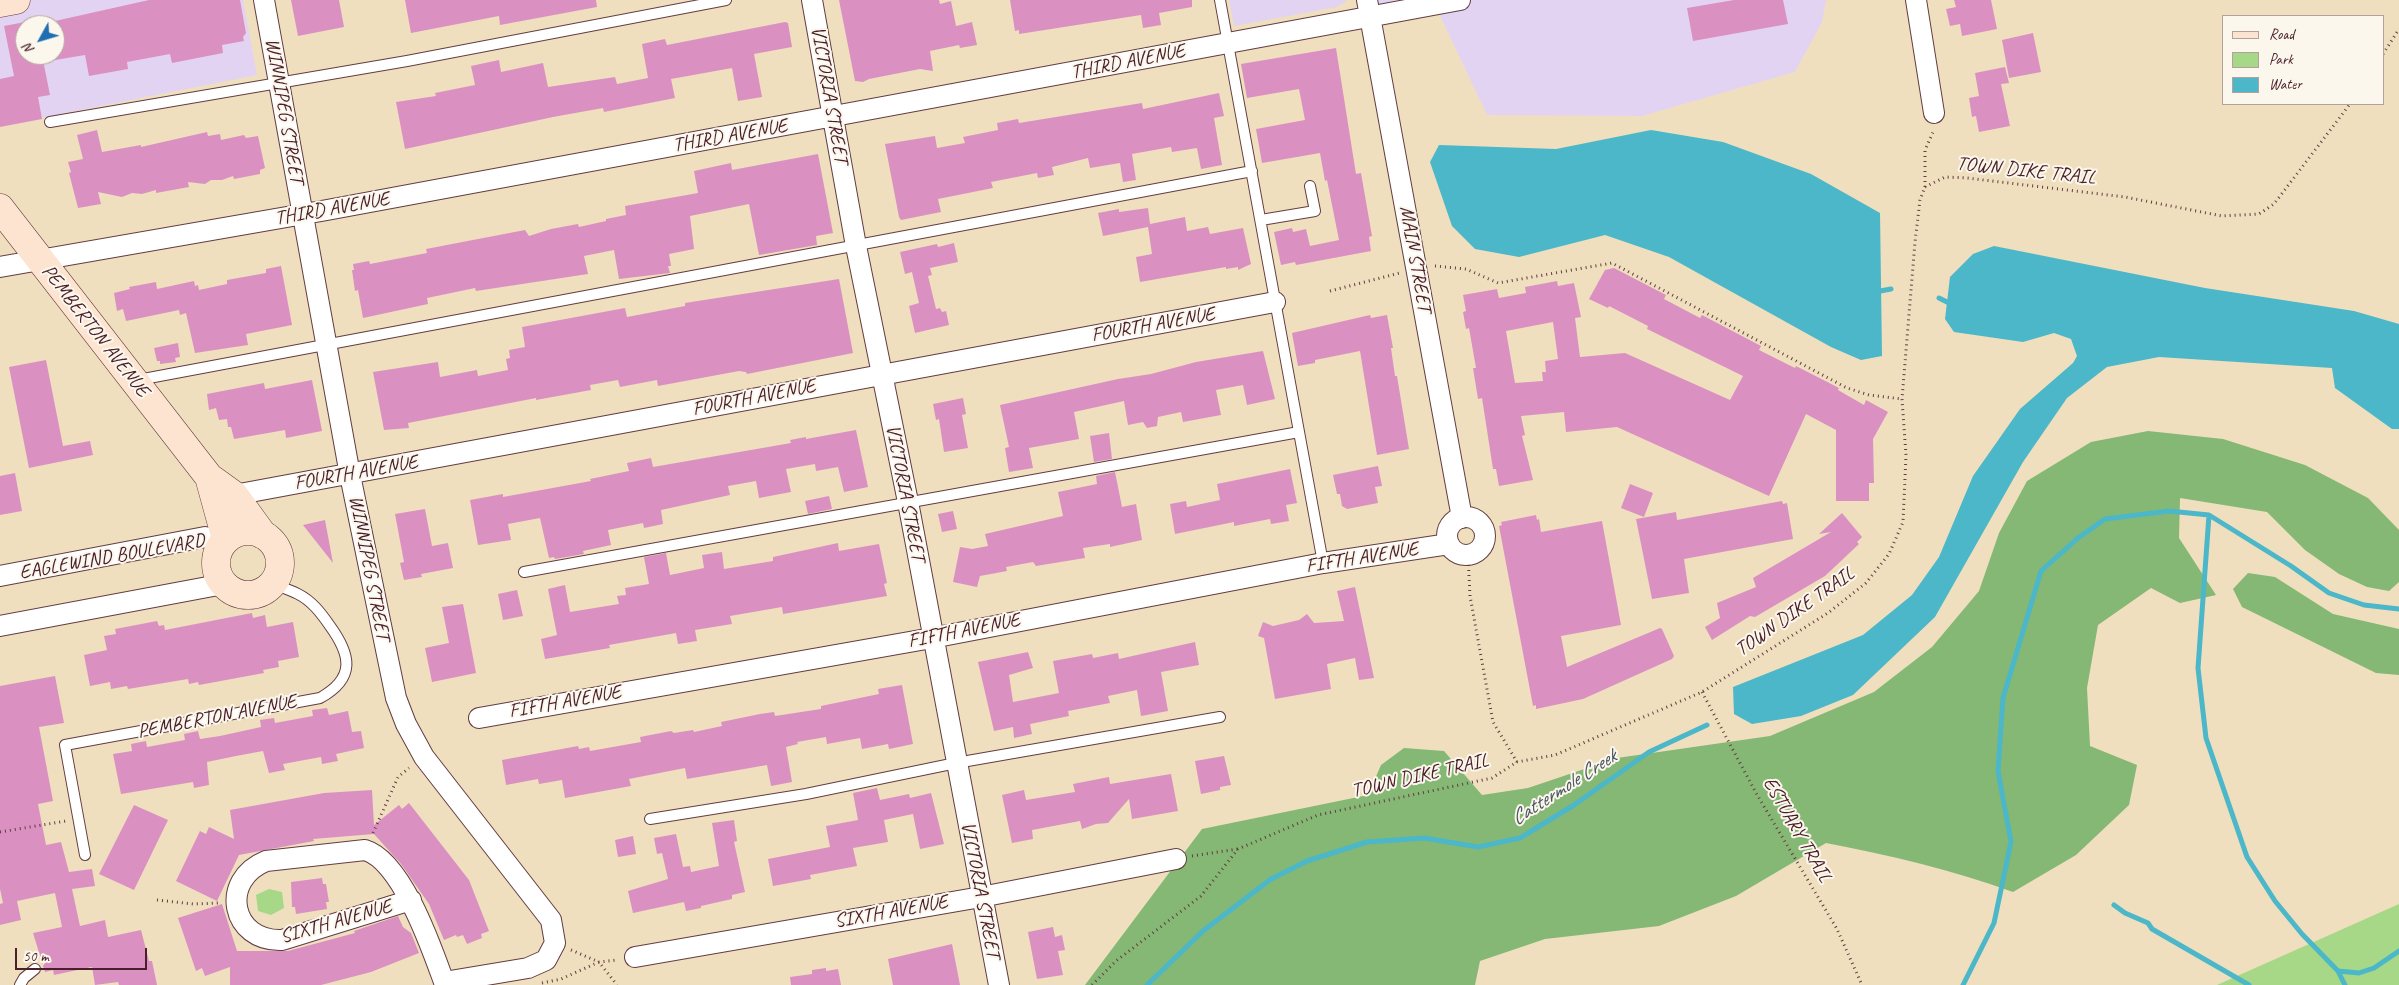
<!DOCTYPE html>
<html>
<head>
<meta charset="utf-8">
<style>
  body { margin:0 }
  #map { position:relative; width:2399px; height:985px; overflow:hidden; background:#efdfbe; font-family:Caveat,sans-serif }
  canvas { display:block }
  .legend { position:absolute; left:2222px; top:15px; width:162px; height:90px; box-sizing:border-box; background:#fbf7ec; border:1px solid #b4a19f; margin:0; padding:6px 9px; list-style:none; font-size:15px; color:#4a1f2b }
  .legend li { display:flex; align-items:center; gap:10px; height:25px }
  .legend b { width:25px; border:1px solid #b4a19f }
  .north { position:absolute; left:15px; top:15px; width:50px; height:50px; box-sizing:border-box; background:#fbf7ec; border:1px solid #b4a19f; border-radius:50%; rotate:231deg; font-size:14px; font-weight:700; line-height:20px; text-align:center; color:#4a1f2b }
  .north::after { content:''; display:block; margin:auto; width:18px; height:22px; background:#1f6fb2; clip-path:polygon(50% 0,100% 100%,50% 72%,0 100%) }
  .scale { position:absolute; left:15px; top:948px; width:132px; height:22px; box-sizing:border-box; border:2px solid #4a1f2b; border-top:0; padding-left:6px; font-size:15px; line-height:18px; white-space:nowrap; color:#4a1f2b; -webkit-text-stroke:4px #fbf7ec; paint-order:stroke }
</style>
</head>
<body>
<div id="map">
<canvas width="2399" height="985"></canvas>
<ul class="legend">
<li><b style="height:6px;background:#fde4d0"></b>Road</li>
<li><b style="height:14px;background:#a6d887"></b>Park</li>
<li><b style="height:14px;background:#4bb7c8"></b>Water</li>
</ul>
<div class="north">N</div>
<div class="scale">50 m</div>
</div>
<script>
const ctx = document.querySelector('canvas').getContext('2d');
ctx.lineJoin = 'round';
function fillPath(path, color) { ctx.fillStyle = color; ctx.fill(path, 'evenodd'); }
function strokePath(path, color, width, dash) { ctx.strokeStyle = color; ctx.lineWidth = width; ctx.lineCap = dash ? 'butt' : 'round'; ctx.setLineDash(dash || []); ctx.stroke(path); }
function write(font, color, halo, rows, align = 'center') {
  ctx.font = font + ' Caveat,sans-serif'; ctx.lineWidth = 4; ctx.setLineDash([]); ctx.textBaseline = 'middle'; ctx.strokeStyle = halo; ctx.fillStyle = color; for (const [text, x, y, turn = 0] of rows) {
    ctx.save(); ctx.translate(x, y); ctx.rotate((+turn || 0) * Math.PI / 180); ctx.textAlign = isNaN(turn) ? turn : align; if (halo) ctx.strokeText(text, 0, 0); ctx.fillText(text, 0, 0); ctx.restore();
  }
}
fillPath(new Path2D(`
  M0 0H243L257 75 0 126ZM25 25H55V55H25Z
  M1229 0H1347L1337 7 1234 26Z
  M1378 0H1826L1822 22 1795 72 1642 116 1487 115 1436 7 1380 9Z`), '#e3d3f2');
fillPath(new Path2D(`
  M269 889 282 892 284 908 271 915 258 911 256 895Z
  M2399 904V985H2217Z`), '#a6d887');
fillPath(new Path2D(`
  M2148 431 2223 439 2305 465 2368 498 2399 530V582L2389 591 2367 587 2339 574 2305 550 2267 512 2180 498 2179 538 2216 595 2180 603 2151 588 2098 625 2087 688 2090 746 2137 765 2129 805 2076 855 2013 892C1952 870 1890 855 1826 843L1736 896 1659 926 1545 939 1480 961 1475 985H1085L1202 829 1368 795 1381 765 1404 748 1444 751 1482 795 1528 788 1617 758 1770 736 1874 692 1932 647 1979 591 1999 533 2027 481 2091 442Z
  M2248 573 2275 577 2333 614 2399 629V675L2376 673 2242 607 2233 589Z`), '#84b874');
fillPath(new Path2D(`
  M1651 130 1723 142 1811 174 1880 213 1882 356 1861 360 1831 347 1669 257 1605 235 1519 257 1475 249 1452 226 1430 162 1439 145 1556 149Z
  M1994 246 2205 288 2354 311 2399 324V429H2392L2335 388 2332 368 2159 357 2107 367 2067 398 2023 462 1935 617 1853 695 1801 716 1752 724 1734 714 1733 687 1863 635 1912 595 1939 557 1973 476 2020 409 2073 363 2077 356 2071 339 2054 333 2023 342 1954 332 1945 319 1950 277 1973 254Z`), '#4bb7c8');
strokePath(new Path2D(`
  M1875 292 1891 289
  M1939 298 1953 305
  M2209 515 2198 668 2206 738 2247 857 2275 901 2302 934 2338 971 2345 985
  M2114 905 2125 913 2148 923 2152 929 2249 985
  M2338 971 2359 973 2374 968 2399 951
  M1147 985 1203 931 1271 879 1307 861 1367 842 1424 838 1478 847 1520 838 1574 805 1649 752 1707 725
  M1963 985 1994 923 2011 842 1998 771 2003 698 2041 571 2078 538 2105 519 2169 511 2209 515 2291 566 2329 593 2364 605 2399 609`), '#4bb7c8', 5);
fillPath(new Path2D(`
  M149 0H240L246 33 243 37 244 41 222 45 223 53 172 63 170 54 127 62 128 69 89 76 85 55 55 60V21Z
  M291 0H339L344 27 298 36Z
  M405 0H596L597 7 500 25 499 16 411 33Z
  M839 0H939L940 4 951 1 956 26 972 22 977 45 960 48 959 45 930 51 933 71 920 69 869 79 863 82 855 81Z
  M1010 0H1192V7L1159 13 1161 25 1143 28 1141 15 1019 34V30L1015 31Z
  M1734 0H1783L1788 24 1693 41 1687 8Z
  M1954 0H1991L1997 29 1962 36 1960 24 1950 26 1946 9 1956 7Z
  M25 22V55H42L50 95 38 97 42 119 0 127V79L14 76 4 26Z
  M785 22 788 23 792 47 754 54 762 97 738 101 732 68 671 79 675 98 604 112 603 108 553 117 405 149 396 102 436 96 435 93 475 85 471 66 499 60 501 72 543 63 548 87 615 77 617 84 648 78 642 44 665 39 667 45Z
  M2033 33 2041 72 2009 78 2002 40Z
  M1336 48 1356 174 1361 173 1372 236 1369 237 1371 251 1296 265 1295 262 1281 265 1274 232 1292 228 1293 232 1306 229 1310 246 1339 240 1327 180 1325 181 1320 153 1262 163 1256 129 1305 120 1299 89 1247 98 1241 64Z
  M2005 67 2009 83 2001 84 2010 126 1979 132 1976 116 1972 117 1969 98 1979 96 1975 73Z
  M1219 93 1224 116 1214 118 1222 165 1201 169 1197 148 1172 152 1171 147 1132 154 1136 180 1123 182 1120 163 1090 168 1088 158 1052 167 1054 175 1038 178 1037 173 991 182 993 188 938 199 941 212 901 220 899 217 885 144 935 136 937 148 965 143 963 137 998 130 997 123 1018 119 1019 123 1142 103 1143 109Z
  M97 130 102 152 141 145V147L207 132 208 136 220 134 221 140 244 135 246 138 258 136 265 168 260 170V174L234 179 233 176 222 180H211L205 184 188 182 189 187 156 193V190L142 194 132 193 122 197 98 192 101 204 78 208 69 173 71 172 68 162 83 159 77 135Z
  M818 154 833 233 816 236 817 245 759 255 749 204 690 216 694 249 669 254 671 266H668L670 273 619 279 614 250 584 256 588 274 476 291 475 288 427 298 428 304 363 318 358 290 355 291 352 270H354L353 264 369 261 370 264 427 253 426 249 525 230 529 236 551 229 578 224 579 227 606 221V219L626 215 625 206 698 193 694 171 731 163 732 170Z
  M1148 208 1150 224 1185 217 1187 231 1208 227 1210 234 1243 228 1251 264 1238 270V267L1226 269V267L1140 282 1136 257 1152 254 1148 227 1103 236 1098 213 1119 209V212Z
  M954 243 958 262 930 268 932 275 928 276 936 309 940 308 942 312 946 311 949 325 915 333 909 306 919 303 912 272 905 274 900 252 937 244 938 247Z
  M281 266 292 325 246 334 248 345 195 353 186 313 180 315 179 310 126 321 123 309 117 311 114 293 130 289 129 287 156 282 157 289 194 281 195 286 198 285 199 290 227 284V280L266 273V269Z
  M1614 268 1666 295 1664 299 1700 318 1702 315 1761 346 1759 350 1795 368 1796 366 1839 388 1838 390 1864 405 1866 400 1888 412 1873 439 1874 483H1869V501H1836V430L1806 414 1769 496 1617 427 1566 432 1564 412 1521 416 1525 435 1522 436 1533 480 1499 486 1496 469H1493L1482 398 1478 399 1473 368H1476L1469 328 1466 329 1463 312 1466 311 1463 295 1497 289 1499 298 1526 293 1525 287 1557 281 1558 286 1574 283 1581 317 1575 318 1580 357 1625 353 1730 400 1743 376 1647 329 1648 326 1609 306 1608 308 1589 299 1605 270ZM1553 322 1558 359 1545 361 1546 372H1542L1543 381 1515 383 1506 331Z
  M839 279 853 353 747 374 746 372 739 371 658 386 657 380 620 387 618 380 590 385 591 390 536 400V398L408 423 409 428 384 430 373 372 438 362 440 377 477 370 478 376 508 370 506 359 510 358 509 350 525 347 522 327 625 308 627 317 685 306V303Z
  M1370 315 1371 318 1387 315 1393 348H1391L1395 376H1397L1409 449 1377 455 1360 351 1315 360V363L1298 366 1292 333Z
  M178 343 180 357 175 358 176 362 160 364V361H157L154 348Z
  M1263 351 1275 399 1247 405 1243 385 1216 390 1221 415 1183 422 1181 412 1158 417 1157 426 1147 428 1143 422 1128 425 1124 401 1074 412 1079 439 1029 448 1033 468 1009 472 1005 448 1009 447 1000 405 1118 379 1151 374 1196 362Z
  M46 360 63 446 90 441 93 455 29 468 9 367Z
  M312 380 322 431 286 438 285 430 234 439 231 427H228L227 419 219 420 216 408 209 410 207 394 264 383 265 389Z
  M963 398 966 414 962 415 968 448 944 452 939 419 936 420 933 404Z
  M856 430 868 487 844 492 838 467 816 471 815 464 786 469 791 492 759 498 756 481 728 486 730 495 661 510 663 524 644 528 643 523 608 530 611 545 583 551 584 554 555 559 554 557 549 558 540 518 508 524 511 540 478 545 470 500 503 494V497L591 481 590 479 629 471 627 463 651 458 653 467 791 443 790 440 806 437V439Z
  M1109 433 1112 459 1094 462 1090 436Z
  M1378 466 1382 486 1375 487 1378 503 1347 509 1342 506 1340 494H1337L1333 475Z
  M1290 469 1297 503 1286 505 1289 521 1271 524 1270 519 1234 526V522L1175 534 1170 504 1186 501 1187 507 1220 500 1217 484Z
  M1115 472 1122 507 1136 504 1142 540 1110 547V544L1083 548 1085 558 1036 566 1033 562 1006 567 1007 571 980 576 977 587 953 582 960 547 972 549 988 546 985 534 1063 516 1058 492 1097 484 1096 476Z
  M15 473 22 511 0 515V476Z
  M1630 484 1653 493 1644 517 1621 508Z
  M829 496 832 509 808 514 805 501Z
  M1782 501 1783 504 1787 503 1793 539 1684 559 1689 593 1652 599 1636 519 1676 512 1677 520Z
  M425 509 432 546 448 543 453 568 421 574 422 577 404 580 400 563 404 562 395 514Z
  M953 511 957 529 942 532 938 514Z
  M1842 513 1862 537 1857 542 1859 544 1825 576 1755 617 1750 616 1712 640 1705 627 1720 618 1717 603 1756 587 1753 578 1831 532 1819 534Z
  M1536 515 1537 520 1539 519 1541 532 1602 521 1621 625 1561 636 1567 667 1660 628 1662 629 1674 656 1672 659 1583 699 1536 709V705L1533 706 1499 526 1502 525 1501 522Z
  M325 520 333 563 303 525Z
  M838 543 839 551 879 544 887 583 884 584 887 596 783 614 782 607 730 616 732 624 695 630 697 641 678 644 676 633 609 645 610 648 545 659 541 639 557 635 548 589 565 585 570 612 619 604 617 596 626 595 625 588 649 584 644 557 666 553 670 575 704 568 702 555 722 552 724 569 773 561V557Z
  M1355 587 1374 678 1359 680 1355 658 1327 664 1331 689 1275 699 1264 638 1258 636 1263 622 1273 626 1299 620 1307 614 1314 623 1344 621 1337 591Z
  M517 590 523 616 503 620 498 594Z
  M463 604 476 673 432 682 425 648 449 643 442 607Z
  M252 613 253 618 265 615 267 627 293 622 299 657 278 661 279 667 263 670 264 673 199 685 198 682 189 684 188 679 128 689 127 686 111 689 110 682 90 686 84 655 107 650 104 636 116 634 115 629 157 621 159 626 164 625 165 630Z
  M1195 642 1199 665 1161 672 1168 711 1141 716 1137 690 1108 696 1110 703 1068 711 1069 716 1030 724 1032 734 1014 738 1013 727 994 731 978 662 1028 652 1033 668 1009 675 1013 702 1059 693 1053 661 1092 654 1093 658 1118 653 1119 659Z
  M55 676 64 723 39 727 53 801 38 804 46 845 61 842 69 872 92 869 95 886 72 889 80 926 105 920 108 937 141 930 149 961H152L157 985H119L118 982 95 985 92 967 54 975 53 970 45 972 33 933 62 927 55 893 17 901 21 920 0 925V904L3 903 0 889V686Z
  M902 685 913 744 889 749 888 744 862 749 860 738 827 744 826 737 797 742 798 744 786 747 792 782 771 786 767 765 687 779 685 768 629 779 631 786 565 798 562 780 539 784 538 779 506 785 502 760 578 746 579 749 589 747 590 751 641 742 640 737 671 731 674 733 693 730 694 732 722 726 721 722 760 714 774 712 775 716 821 709V706L879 694 878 689Z
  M327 708 329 715 348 711 352 732 361 731 364 748 336 754 338 761 322 764 321 757 283 764 285 770 269 773 263 751 236 756 207 762 209 785 194 788 193 782 121 794 113 754 132 751 131 744 146 741 147 747 185 740 184 734 198 731 200 739 220 736 261 727 260 720 274 718 275 723 313 716 312 710Z
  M1224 756 1231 785 1220 787V790L1201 794 1195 761Z
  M1171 774 1178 811 1132 819 1129 799 1108 823 1096 824 1082 829 1080 821 1032 830 1033 839 1012 843 1002 795 1024 790 1026 800 1075 792 1073 784 1109 777 1110 784Z
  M877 788 880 800 909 794 910 798 931 793 944 844 920 849 913 814 884 820 888 842 853 848 857 866 810 875 811 879 773 886 768 859 830 847 826 826 858 820 853 793Z
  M372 790 374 825 399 805 402 809 409 803 469 880 489 931 481 934 482 938 467 944 463 935 457 937 456 935 444 940 429 904 401 864 374 834 313 839 314 841 239 855 217 901 176 881 200 831 206 834 209 827 234 839 230 810 324 793Z
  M134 805 168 820 134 890 99 874Z
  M734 820 737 841 734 842 745 892 732 895V899L701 906V908L686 911 684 902 633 913 628 891 668 879 662 853 657 854 654 838 676 834 683 867 690 866 691 872 719 866 712 823Z
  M633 836 636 854 618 857 615 840Z
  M322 878 323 884H326L329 902H326L327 909 296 914 295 907H292L291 882Z
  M222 904 237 951H288L355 933 354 931 398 916 403 927 411 933 419 953 371 972 321 985H230V967L205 976 202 968 196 971 178 918Z
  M1053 927 1055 937 1062 935 1065 950 1058 951 1063 975 1037 979 1028 932Z
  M952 944 960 985H893L888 959Z
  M826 968V971L838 969 841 985H791L790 977 812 974V970Z`), '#da91c2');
const lane = new Path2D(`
  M1220 0 1323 563
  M50 122 407 61 726 0
  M1261 220 1315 211 1310 186
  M138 380 1252 171
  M524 572 1299 432
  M650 819 806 794 956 763 1220 717
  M85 855 65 745 320 698C356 678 351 655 330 626 321 613 312 601 298 594 290 590 281 587 273 584
  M20 985 24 978 35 969`);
const street = new Path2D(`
  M264 0 350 475 396 698 406 724 424 757 551 920 555 943 546 960 528 968 444 982C432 949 402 861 365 850L266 861C219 880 231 942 282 940L411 900
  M812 0 856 246 908 502 999 985
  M1367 0 1462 518
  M1916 0 1934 113
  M0 267 327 210 1460 0
  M234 495 1275 302
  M1447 536a19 19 0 1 1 38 0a19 19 0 1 1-38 0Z
  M0 576 205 537 223 543
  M0 626 213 586 222 582
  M479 718 932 638 1323 563 1449 544
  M635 957 981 897 1176 859`);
const secondary = new Path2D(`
  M0 3 16 0
  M0 208 209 477 226 539
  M209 477 234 495 263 535
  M216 563a32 32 0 1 1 64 0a32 32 0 1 1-64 0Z`);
strokePath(lane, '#633c41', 12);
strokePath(street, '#633c41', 22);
strokePath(secondary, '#633c41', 29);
strokePath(new Path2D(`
  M2383 54 2399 29
  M1925 187 1945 177 1967 178 2125 197 2222 216 2259 214 2274 204 2350 104
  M1435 266 1466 269 1498 283 1612 263 1847 388 1869 395 1902 399
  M1330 291 1400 273
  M1468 555 1470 596 1493 722 1517 762
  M1702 692 1756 793 1837 929 1862 985
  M0 832 66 821
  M373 833 398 777 409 768
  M1192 856 1238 849
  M157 900 193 904 219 903
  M571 950 599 962 617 960
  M542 983 561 979 599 962 617 985
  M1092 985 1116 961 1201 896 1238 849 1318 815 1492 778 1517 762 1555 755 1702 692 1828 613 1866 583 1889 554 1903 522 1906 455 1902 399 1915 242 1920 200 1925 187V150L1934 130`), '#633c41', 3, [1, 4]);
strokePath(lane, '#fff', 10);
strokePath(street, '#fff', 20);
strokePath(secondary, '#fde4d0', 28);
write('20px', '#4a1f2b', '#fbf7ec', [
  ["THIRD AVENUE",1128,62,-11],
  ["VICTORIA STREET",829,95,80],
  ["WINNIPEG STREET",284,111,80],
  ["THIRD AVENUE",730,136,-10],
  ["TOWN DIKE TRAIL",2026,171,6],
  ["THIRD AVENUE",332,209,-10],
  ["MAIN STREET",1415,259,80],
  ["FOURTH AVENUE",1153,325,-10],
  ["PEMBERTON AVENUE",95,331,52],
  ["FOURTH AVENUE",754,398,-11],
  ["FOURTH AVENUE",356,473,-10],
  ["VICTORIA STREET",905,493,79],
  ["EAGLEWIND BOULEVARD",112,557,-10],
  ["FIFTH AVENUE",1362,558,-9],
  ["WINNIPEG STREET",369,568,79],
  ["TOWN DIKE TRAIL",1795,612,-35],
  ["FIFTH AVENUE",964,631,-11],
  ["FIFTH AVENUE",565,702,-10],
  ["PEMBERTON AVENUE",217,717,-11],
  ["TOWN DIKE TRAIL",1420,776,-13],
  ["ESTUARY TRAIL",1797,830,60],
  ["VICTORIA STREET",980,890,79],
  ["SIXTH AVENUE",891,912,-10],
  ["SIXTH AVENUE",336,922,-16]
]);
write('italic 21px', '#4a5462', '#fbf7ec', [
  ["Cattermole Creek",1564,788,-33]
]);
</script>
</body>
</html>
